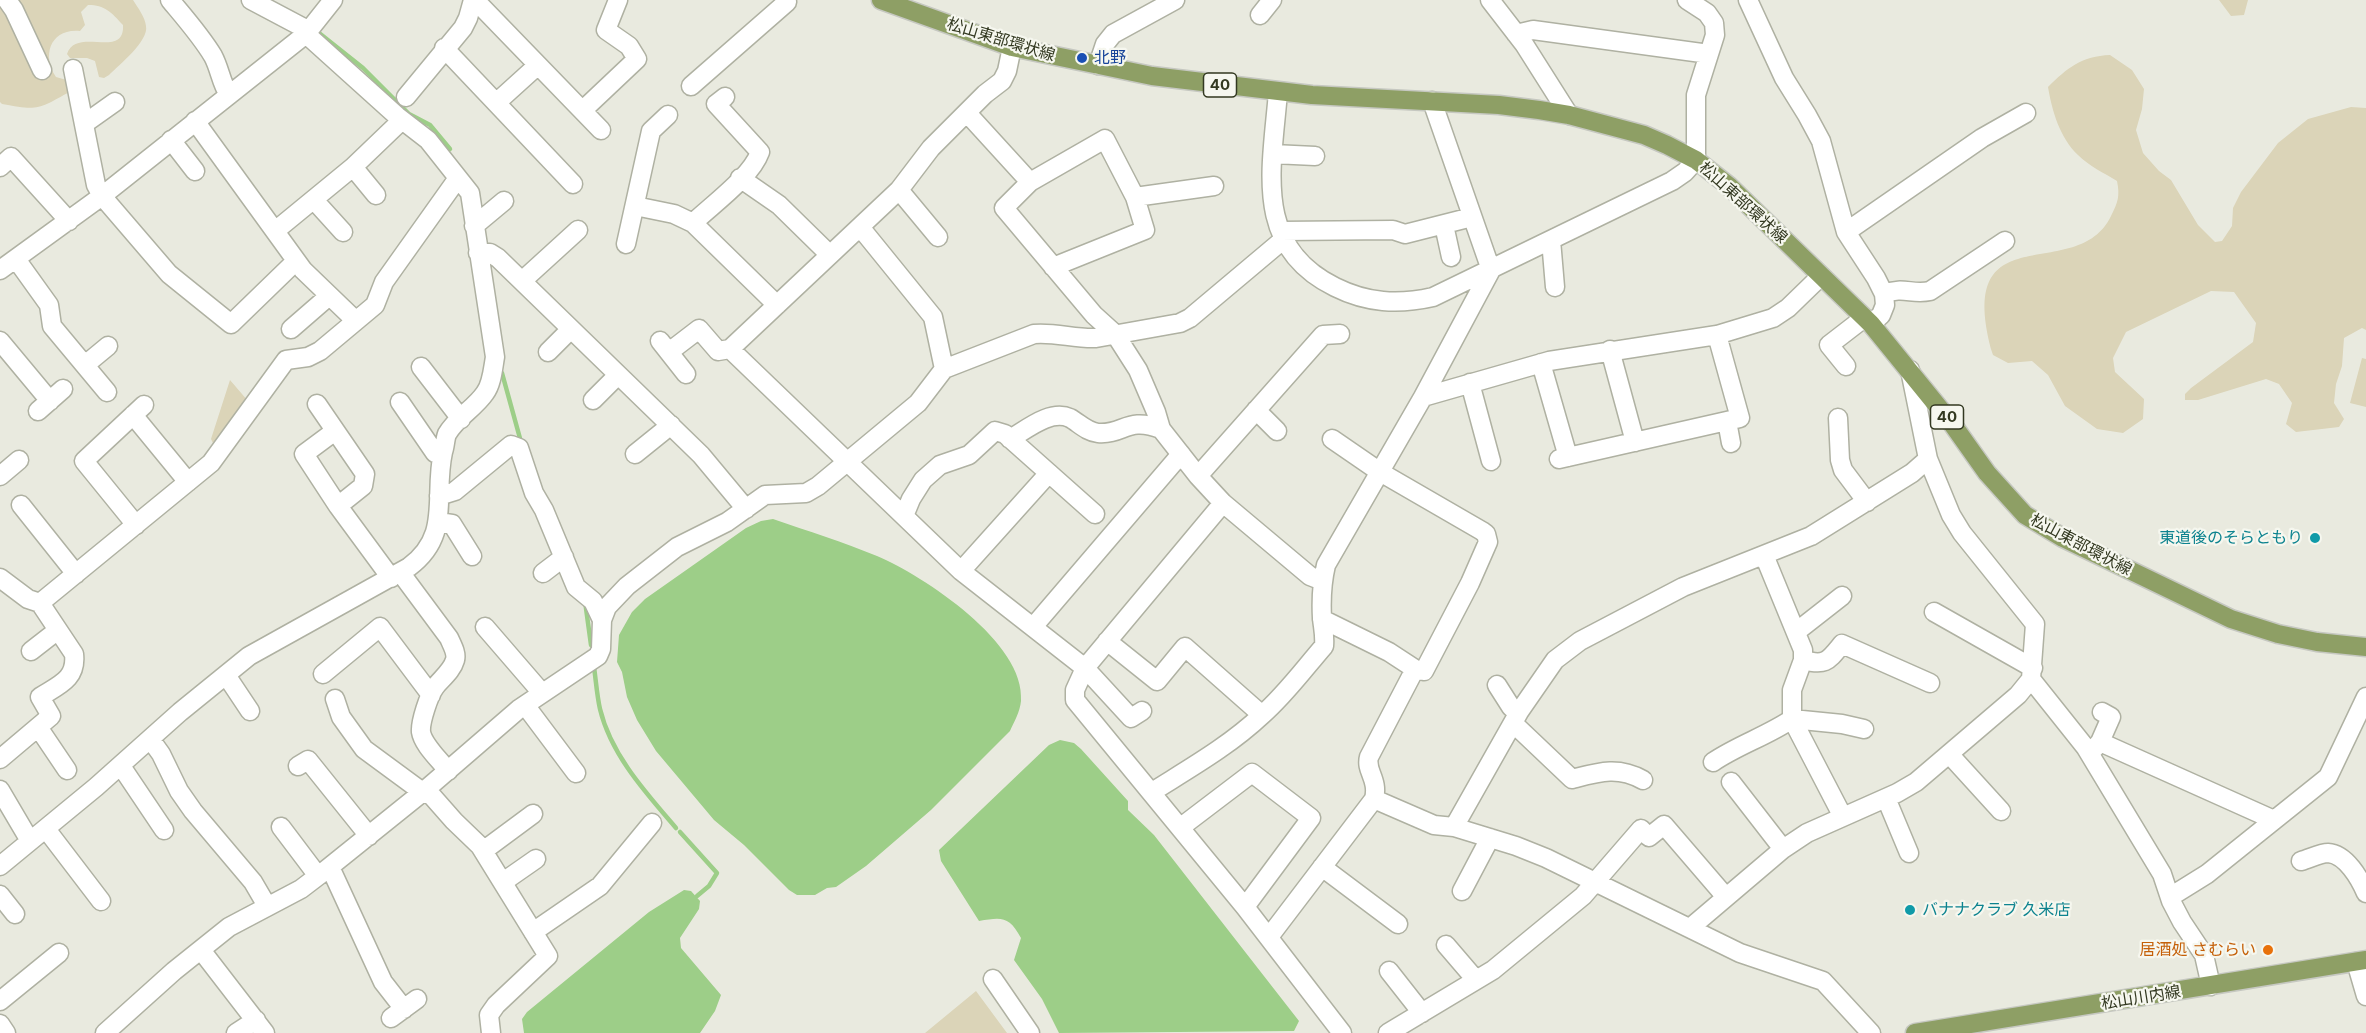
<!DOCTYPE html>
<html>
<head>
<meta charset="utf-8">
<style>
  body { margin:0 }
  canvas { display:block; background:#e9eadf }
</style>
</head>
<body>
<canvas width="2366" height="1033"></canvas>
<script>
const ctx = document.querySelector('canvas').getContext('2d');
ctx.lineJoin = 'round';
function fillPath(path, color) { ctx.fillStyle = color; ctx.fill(path, 'evenodd'); }
function strokePath(path, color, width, dash) { ctx.strokeStyle = color; ctx.lineWidth = width; ctx.lineCap = dash ? 'butt' : 'round'; ctx.setLineDash(dash || []); ctx.stroke(path); }
function write(font, color, halo, rows, align = 'center') {
  ctx.font = font + ' Inter,"Noto Sans JP",sans-serif'; ctx.lineWidth = 4.5; ctx.setLineDash([]); ctx.textBaseline = 'middle'; ctx.strokeStyle = halo; ctx.fillStyle = color; for (const [text, x, y, turn = 0] of rows) {
    ctx.save(); ctx.translate(x, y); ctx.rotate((+turn || 0) * Math.PI / 180); ctx.textAlign = isNaN(turn) ? turn : align; if (halo) ctx.strokeText(text, 0, 0); ctx.fillText(text, 0, 0); ctx.restore();
  }
}
fillPath(new Path2D(`
  M0 0H133C138 8 145 17 146 26 149 41 119 65 109 75L104 78 99 77 95 61 87 58H70L67 54C76 26 125 60 123 25 111 12 105 5 88 5L81 12 85 25 80 31C51 28 41 55 56 77L70 81 71 91C39 109 39 111 2 104L0 102Z
  M2219 0H2248L2244 15 2231 16Z
  M2110 55 2132 70 2144 89 2142 109 2136 130 2143 153 2159 171 2171 180 2198 225 2215 242 2222 241 2232 226 2233 208 2241 192 2278 143 2308 119 2351 107 2366 108V330L2362 328 2344 338 2342 366 2336 384 2334 403 2344 419 2339 427 2296 432 2286 424 2292 403 2279 384 2266 379 2198 400H2185V394L2191 388 2253 342 2256 323 2234 292 2211 291 2126 332 2113 358 2115 372 2144 399 2143 419 2123 433 2097 429 2065 406 2048 375 2032 361 2008 363 1993 355C1952 209 2077 287 2111 216 2118 202 2120 196 2117 181 2104 173 2089 166 2078 155 2060 138 2052 111 2048 87 2067 68 2082 56 2110 55Z
  M2362 358 2366 359V407L2350 403Z
  M230 380 248 401 214 445 211 439Z
  M976 991 1007 1033H925Z`), '#dbd4b8');
fillPath(new Path2D(`
  M773 519C808 531 843 542 877 556 924 576 1026 643 1021 701 1020 712 1014 722 1010 731L931 810 866 866 836 887 827 888 815 895H797L789 890 744 845 714 820 656 751 637 720 627 697 622 672 617 662 619 635 632 612 645 599 746 528 761 521Z
  M1060 740 1074 743 1081 749 1128 801V810L1154 835 1299 1021 1294 1031 1059 1033 1042 999 1014 960 1021 938C1009 916 1002 917 979 921L941 861 939 850 1049 745Z
  M684 890 691 891 700 901 699 909 680 938 681 948 721 995 715 1011 700 1033H524L522 1019 527 1012 649 912Z`), '#9dce88');
strokePath(new Path2D(`
  M319 33 363 68 409 114 430 125 450 149
  M502 373 521 442
  M585 601 591 645
  M594 667C596 681 597 696 600 709 611 755 646 793 676 828
  M680 832 717 873 709 886 697 896`), '#9dce88', 4.5);
const minor = new Path2D(`
  M7 0 14 10 42 70
  M170 0C185 18 201 36 213 56 220 69 221 83 229 95
  M475 0 601 130
  M1490 0 1524 44 1569 115
  M1748 0 1784 78 1807 115 1821 141 1846 232 1876 278 1884 294 1885 305 1881 315 1871 324
  M1260 15 1272 0
  M1516 34 1533 30 1709 54
  M1012 47 1007 71 1002 81 985 94 931 148 899 190 730 349 961 571 1085 668 1075 690V700L1245 907 1342 1033
  M444 48 573 184
  M1098 65 1105 44 1113 34 1175 0
  M73 69 96 185 102 196 169 274 231 324 296 261
  M691 86 787 2
  M1278 92C1272 168 1252 246 1335 287 1367 303 1398 305 1433 297L1672 181 1685 172 1696 160V95L1715 35 1714 23 1707 13 1687 0
  M406 97 463 28 468 18 473 0
  M496 103 538 65
  M583 110 637 59 629 46 606 30 618 0
  M967 113 1030 182
  M195 121 303 270 356 321
  M84 124 115 102
  M171 140 195 171
  M1273 154 1315 156
  M0 167 11 157 69 221
  M353 167 376 195
  M740 178 779 205 830 255
  M899 190 938 237
  M1135 197 1214 186
  M314 200 343 232
  M635 206 674 214 693 223 777 305
  M693 223C713 204 751 177 760 152L716 104 725 97
  M1444 225 1451 257
  M474 226 504 201
  M275 231 353 167 402 120
  M1281 231 1393 230 1405 234 1472 217
  M1846 232 1982 138 2026 113
  M1551 240 1555 287
  M626 244 651 131 668 115
  M478 253H490L498 258 701 455 746 509
  M16 259 49 305 52 326 107 392
  M1053 267 1145 230 1135 197 1105 139 1030 182 1004 208 1094 315 1115 334 1138 370 1156 412 1161 429 1198 476 1223 503 1310 576 1323 581
  M0 270 102 196 306 34 333 0
  M522 281 578 230
  M1884 294C1903 286 1912 295 1930 291L2005 241
  M291 329 329 296
  M0 341 50 401
  M660 341 686 374
  M1610 350 1635 442
  M548 352 571 329
  M669 352 699 329 718 351 730 349
  M1541 363 1568 457
  M85 365 108 346
  M1846 366 1829 345 1864 318
  M421 367 461 419
  M944 369 1034 334C1055 332 1075 339 1096 338L1180 323 1190 318 1284 239
  M1470 383 1491 461
  M1423 397 1549 361 1717 335 1773 318 1788 308 1821 276
  M593 400 618 375
  M400 402 435 453 442 456
  M317 404 365 474 363 486 338 506
  M1256 410 1277 431
  M38 411 63 389
  M133 415 188 482
  M1838 418 1840 460 1843 470 1867 502
  M1727 421 1731 443
  M335 431 304 454 338 506 391 578
  M1010 439C1026 430 1050 409 1070 418 1079 423 1087 432 1098 433 1124 435 1127 416 1161 429
  M635 454 671 425
  M1559 459 1740 418 1717 335
  M0 476 19 460
  M1198 476 1323 335 1340 334
  M439 496 455 491 511 445 519 448 534 493 544 510 576 587 593 601 602 620
  M21 505 76 574
  M904 516 911 499 923 480 940 465 969 455 995 431 1005 434 1095 514
  M438 522 452 524 472 556
  M136 525 84 461 144 405
  M1764 555 1803 650V660L1792 690V719L1843 817 1897 793 1916 782 2018 695 2031 679 2035 624 1962 533 1951 515 1928 459 1910 370
  M961 571 1049 473
  M400 572 449 638C452 645 457 653 455 660 452 671 441 679 435 687 429 695 420 722 421 732 423 745 440 760 448 771
  M543 573 564 557
  M0 578 28 599 40 603 74 654C77 679 59 685 40 697L51 716 0 759
  M40 603 211 463 286 360 308 357 320 351 375 305 384 282 458 178
  M1934 612 2033 668
  M1322 619 1389 652 1415 669 1424 671 1470 583 1488 542 1486 534 1482 531 1380 472 1332 439
  M485 627 542 693
  M1033 627 1181 454
  M1796 632 1842 596
  M1107 641 1157 681 1185 647 1262 715
  M31 651 58 630
  M1803 660C1826 666 1828 661 1842 644L1930 683
  M323 674 380 627 431 695
  M226 675 250 711
  M2031 679 2086 748 2162 874 2171 901 2182 922 2204 955 2211 986
  M1497 685 1511 707 1519 712
  M335 699 341 717 364 749 417 788 432 796 454 821 480 846 548 956 496 1005 489 1015 491 1033
  M525 705 576 773
  M1142 711 1131 718 1085 668 1223 503
  M1513 723 1572 779C1599 772 1618 766 1643 780
  M38 727 67 770
  M151 740 161 754 179 791 193 811 253 882 267 906
  M2100 742 2274 820
  M2092 751 2100 742 2111 717 2102 712
  M1950 755 2001 811
  M1713 762C1738 745 1767 736 1792 719L1842 724 1864 729
  M121 766 164 830
  M298 766 308 760 369 836
  M1731 782 1783 849
  M0 790 30 841
  M1152 792C1190 768 1229 746 1262 715 1285 695 1304 669 1324 646 1325 635 1323 628 1322 618 1321 600 1322 582 1326 565L1423 397 1491 270 1432 101
  M1886 798 1909 853
  M1374 799C1379 779 1365 771 1369 757L1415 669
  M281 827 318 876
  M1181 827 1252 773 1311 818 1245 907
  M1454 827 1519 712 1555 660 1580 641 1683 587 1811 536 1912 473 1928 459
  M46 829 101 901
  M483 851 533 814
  M2301 861C2309 859 2320 853 2328 853 2346 854 2360 879 2366 893
  M0 866 96 787 180 712 249 656 409 567C452 535 433 497 443 452 445 447 445 439 447 434 456 418 475 408 485 393 492 384 493 368 495 357L470 193 428 140 397 116 306 34 302 27 251 0
  M330 867 383 982 404 1009
  M1322 867 1398 924
  M503 882 536 859
  M1462 891 1490 838
  M0 895 15 914
  M2170 897 2207 874 2328 777 2366 697
  M1690 928 1783 849 1807 833 1843 817
  M533 932 600 886 652 823
  M1269 937 1374 799 1434 825 1454 827 1516 846 1546 858 1740 953 1823 981 1871 1033
  M1446 945 1476 980
  M201 950 265 1033
  M2356 962 2366 996
  M1389 971 1422 1013
  M993 979 1030 1033
  M0 1001 59 953
  M391 1018 417 999
  M0 1024 6 1033
  M105 1033 174 971 229 927 301 889 322 873 424 791 519 709 598 656 601 649 602 620 607 607 627 586 677 547 727 522 765 495 806 493 818 486 918 403 944 369 933 317 860 227
  M236 1033 256 1020
  M1388 1033 1493 970 1583 896 1641 829 1649 837 1664 825 1725 896`);
const major = new Path2D(`
  M881 0 1012 47 1152 76 1312 95 1499 105 1539 110 1569 115 1644 135 1667 145 1696 160 1729 186 1871 324 1953 425 1987 473 2025 515 2063 538 2231 619 2278 634 2317 642 2366 647
  M1915 1033 2366 960`);
strokePath(minor, '#afb1a2', 21);
strokePath(major, '#c6c8c1', 21);
strokePath(minor, '#fff', 18);
strokePath(major, '#8e9f65', 18);
for (const [x, y, r, color] of [
  [1082,58,6,"#1a4fb4"],
  [2315,538,6,"#0f9aa8"],
  [1910,910,6,"#0f9aa8"],
  [2268,950,6,"#e8710a"]
]) { const dot = new Path2D(); dot.arc(x, y, r, 0, 2 * Math.PI); ctx.fillStyle = color; ctx.fill(dot); strokePath(dot, '#f6f7ef', 2); }
for (const [x, y, w] of [
  [1220,85,33],
  [1947,417,33]
]) { const box = new Path2D(); box.roundRect(x - w / 2, y - 12, w, 24, 4.5); ctx.fillStyle = '#f6f7ef'; ctx.fill(box); strokePath(box, '#333921', 1.5); }
write('bold 15px', '#333921', null, [
  ["40",1220,85],
  ["40",1947,417]
]);
write('16px', '#333921', '#f6f7ef', [
  ["松山東部環状線",1001,40,17],
  ["松山東部環状線",1743,203,42],
  ["松山東部環状線",2081,545,28],
  ["松山川内線",2141,998,-9]
]);
write('16px', '#164399', '#f6f7ef', [
  ["北野",1094,58]
], 'left');
write('16px', '#0d838f', '#f6f7ef', [
  ["東道後のそらともり",2303,538],
  ["バナナクラブ 久米店",1922,910,"left"]
], 'right');
write('16px', '#c56008', '#f6f7ef', [
  ["居酒処 さむらい",2256,950]
], 'right');
</script>
</body>
</html>
